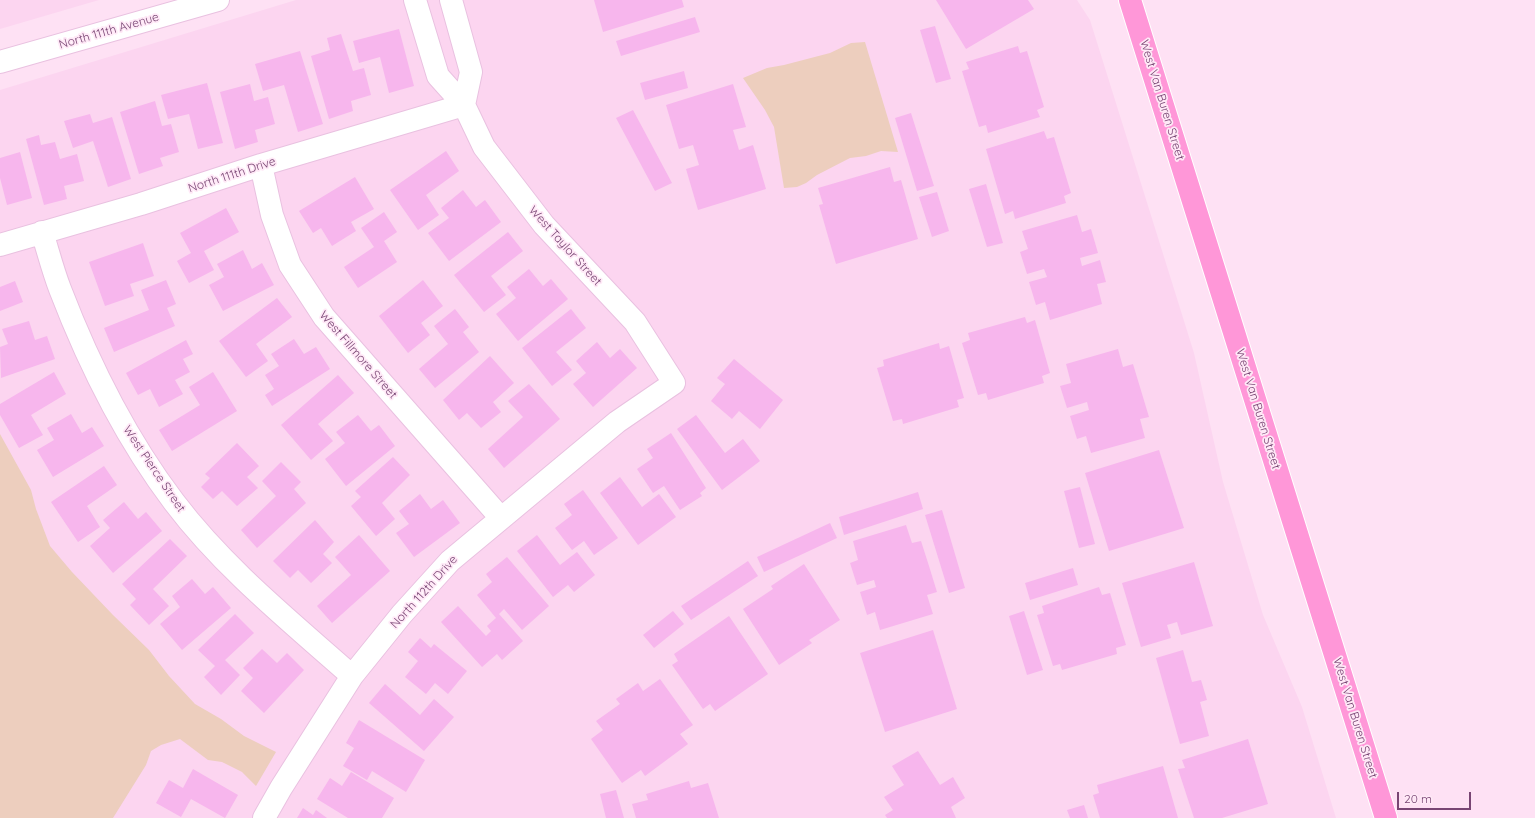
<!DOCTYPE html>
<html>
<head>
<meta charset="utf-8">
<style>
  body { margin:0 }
  #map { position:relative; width:1535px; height:818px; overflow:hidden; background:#fee1f4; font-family:Quicksand,sans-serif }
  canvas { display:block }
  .scale { position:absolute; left:1397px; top:792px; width:74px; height:18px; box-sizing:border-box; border:2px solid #784573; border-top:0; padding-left:5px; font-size:12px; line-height:14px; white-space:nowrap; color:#784573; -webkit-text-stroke:3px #ffe9f7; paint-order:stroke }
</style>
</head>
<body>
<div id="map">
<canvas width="1535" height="818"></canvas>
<div class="scale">20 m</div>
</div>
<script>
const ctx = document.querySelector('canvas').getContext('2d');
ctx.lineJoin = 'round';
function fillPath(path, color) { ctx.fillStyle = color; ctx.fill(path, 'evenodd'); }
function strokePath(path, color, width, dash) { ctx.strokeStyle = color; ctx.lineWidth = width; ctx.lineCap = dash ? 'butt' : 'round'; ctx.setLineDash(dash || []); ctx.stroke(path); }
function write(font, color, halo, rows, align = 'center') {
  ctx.font = font + ' Quicksand,sans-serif'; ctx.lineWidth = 3.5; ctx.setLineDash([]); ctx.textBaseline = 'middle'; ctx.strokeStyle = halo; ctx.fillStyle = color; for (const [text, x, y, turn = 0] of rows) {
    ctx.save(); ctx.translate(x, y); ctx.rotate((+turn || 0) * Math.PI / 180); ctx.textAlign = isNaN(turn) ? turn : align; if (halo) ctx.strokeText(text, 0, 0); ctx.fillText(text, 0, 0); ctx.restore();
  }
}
fillPath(new Path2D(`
  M0 0H99L0 29Z
  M296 0H1077L1090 20 1194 353 1223 482 1263 615 1302 707 1336 818H0V90Z`), '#fcd5f0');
fillPath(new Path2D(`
  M865 42 898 152 881 151 866 156 850 158 817 175 806 183 797 187 784 188 774 127 765 110 743 78 767 68 784 65 830 53 851 43Z
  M0 434 31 490 36 509 50 546 72 572 113 615 149 650 169 676 195 704 221 719 244 736 276 752 256 786 242 772 222 762 208 760 180 739 161 745 151 751 146 765 113 818H0Z`), '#edcebe');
fillPath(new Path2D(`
  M594 0H682L684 7 603 32Z
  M936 0H1028L1034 9 966 49Z
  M695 17 700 32 621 56 616 41Z
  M935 26 951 79 936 83 920 30Z
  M399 29 414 86 389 93 380 57 359 63 353 41Z
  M341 34 353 71 364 68 371 95 351 101 353 111 329 119 311 56 330 50 327 38Z
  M1018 46 1020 53 1027 51 1044 107 1037 110 1040 117 988 133 986 125 979 127 962 71 969 69 966 62Z
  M300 51 323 124 298 132 284 85 263 91 255 64Z
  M684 71 688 88 645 100 640 83Z
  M207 83 223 143 198 149 189 114 168 119 161 95Z
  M250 84 254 101 268 97 275 124 255 130 258 142 235 149 220 92Z
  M733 84 746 127 733 130 739 150 753 145 766 189 698 210 686 169 699 165 693 145 679 149 666 105Z
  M155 101 162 126 171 124 179 152 160 158 163 166 139 174 120 112Z
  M633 110 672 183 655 191 616 118Z
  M911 113 934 186 917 191 895 118Z
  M90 114 93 123 112 117 131 179 108 187 93 141 73 148 64 121Z
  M1044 131 1047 139 1054 137 1071 193 1064 196 1066 203 1015 219 1013 211 1005 214 986 149Z
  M39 135 41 145 55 142 60 159 77 154 84 181 64 186 67 199 44 205 26 139Z
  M446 151 459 171 426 195 439 215 418 230 390 190Z
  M20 152 32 198 7 205 0 178V158Z
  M890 167 894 182 901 180 918 239 836 264 819 205 823 204 818 188Z
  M355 177 374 209 351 222 356 231 332 246 321 228 313 233 299 211Z
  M986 184 1003 243 987 247 969 189Z
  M463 190 476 207 485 200 501 222 449 261 428 233 449 218 441 208Z
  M937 192 949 231 932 237 919 197Z
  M226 208 239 232 204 251 214 270 189 283 177 261 191 253 180 233Z
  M384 212 397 232 384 241 397 262 358 288 344 267 374 247 361 228Z
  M1077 215 1082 232 1091 229 1098 253 1080 258 1082 266 1100 260 1106 282 1097 284 1102 304 1050 320 1045 302 1036 305 1029 282 1047 277 1044 269 1027 274 1020 252 1028 249 1022 231Z
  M508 232 523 251 491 276 506 295 484 312 454 275Z
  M143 243 154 276 130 284 134 296 105 306 89 262Z
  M243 250 252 269 262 263 274 285 223 311 209 285 224 277 217 264Z
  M529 269 543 286 551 279 568 299 518 341 496 314 516 298 507 287Z
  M166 280 176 304 167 308 175 326 114 352 104 328 149 310 141 290Z
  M423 280 443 306 421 323 430 335 408 353 379 316Z
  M15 281 23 302 0 311V287Z
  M277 298 292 317 256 344 268 361 246 377 219 341Z
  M455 309 469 327 463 332 479 352 435 388 419 369 448 344 434 326Z
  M571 309 586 328 556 352 572 370 552 386 522 348Z
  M1025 317 1027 323 1035 320 1050 373 1042 376 1044 383 988 400 986 393 978 395 962 343 970 340 968 333Z
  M29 321 35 340 47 336 55 359 1 378 0 347 8 344 2 329Z
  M294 339 304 354 316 347 330 369 272 406 265 395 274 389 265 375 279 366 271 354Z
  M186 340 193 354 183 359 190 372 175 380 183 394 159 407 150 389 138 395 126 373Z
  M597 342 610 358 620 349 637 368 593 407 573 384 586 373 576 361Z
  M939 343 940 349 949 346 964 398 957 400 959 407 903 424 902 419 893 421 877 368 884 366 883 360Z
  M1118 349 1123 367 1133 364 1149 417 1140 419 1145 438 1091 453 1086 436 1077 439 1070 416 1089 410 1087 402 1067 408 1060 386 1071 383 1066 364Z
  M490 356 514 383 493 402 501 412 481 428 467 413 459 420 443 400Z
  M734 359 783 400 760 429 739 411 732 419 711 401 725 384 717 378Z
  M54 372 66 394 31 415 43 435 19 448 0 415V404Z
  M213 372 237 411 172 451 159 430 200 405 189 387Z
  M338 375 354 393 318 424 333 441 311 460 281 425Z
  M529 384 560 419 504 468 488 449 523 417 508 401Z
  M71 414 82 433 92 427 104 446 53 477 37 450 54 440 47 428Z
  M358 415 371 431 379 425 395 446 346 486 325 459 345 443 336 432Z
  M696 415 725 453 743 439 760 461 722 490 677 429Z
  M671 433 706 488 700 493 702 496 680 510 664 486 653 493 637 469 653 458 647 449Z
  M237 443 259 466 247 477 258 488 237 506 222 491 213 499 201 487 210 478 205 474Z
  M1159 450 1184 528 1109 551 1085 473Z
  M393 457 410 475 382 503 395 519 376 536 351 506 361 497 355 491Z
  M281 462 301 482 294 489 306 503 257 548 241 530 276 496 262 481Z
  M104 466 117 485 87 506 100 527 78 542 51 502Z
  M620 477 642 507 659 494 676 517 638 545 600 493Z
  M1080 487 1095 544 1079 548 1064 491Z
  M583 490 618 538 594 555 584 541 572 550 555 528 572 515 564 504Z
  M918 492 923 509 844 535 839 517Z
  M420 494 431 509 443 500 460 523 414 557 396 533 409 524 399 511Z
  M124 502 138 519 146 512 162 531 113 573 90 546 110 528 103 520Z
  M942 510 965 588 949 593 925 515Z
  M315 520 334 542 323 554 332 563 311 583 298 570 290 578 273 561Z
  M830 523 837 538 764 572 757 557Z
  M906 525 912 543 921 541 929 566 937 592 927 595 933 614 880 630 875 612 867 615 860 592 876 587 874 580 857 585 850 563 858 560 853 541Z
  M359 535 390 571 332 623 317 606 351 575 335 557Z
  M537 535 560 565 577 552 595 575 574 592 568 585 553 597 517 551Z
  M170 539 187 556 153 589 169 606 149 625 130 605 136 599 122 584Z
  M507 557 549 606 522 630 504 609 499 614 523 641 502 660 497 654 482 667 441 622 458 606 486 636 491 631 487 626 496 618 477 595 492 582 486 574Z
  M748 561 758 576 691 620 681 606Z
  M1194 562 1213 626 1181 635 1177 622 1167 625 1171 638 1141 647 1122 583Z
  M804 564 840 620 809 640 812 643 779 665 743 609 773 589 771 586Z
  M1073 568 1078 585 1030 600 1025 583Z
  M192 579 205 594 213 587 231 608 182 650 160 624 180 607 172 596Z
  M1099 587 1102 595 1110 593 1126 645 1116 648 1117 654 1062 670 1060 664 1053 666 1037 615 1044 613 1042 606Z
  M673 611 684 624 654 648 643 635Z
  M1024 611 1043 670 1027 675 1009 616Z
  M235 614 254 633 225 660 240 675 221 695 204 677 215 666 198 650Z
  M729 616 768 674 715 711 710 704 703 709 672 665 678 661 674 654Z
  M933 630 957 709 885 732 860 653Z
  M420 638 431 648 434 644 467 671 448 694 435 683 426 694 405 677 418 661 408 652Z
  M262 649 277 663 287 653 304 670 264 713 241 691 253 678 243 668Z
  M1183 650 1192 682 1201 680 1207 700 1200 702 1209 736 1180 744 1156 658Z
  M660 679 693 725 680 734 688 744 645 776 641 770 622 783 591 739 603 730 596 721 620 704 616 699 638 683 643 691Z
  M385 684 420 715 434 699 454 717 424 751 369 703Z
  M359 720 425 760 406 792 372 771 367 780 343 766 354 748 346 743Z
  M1248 739 1268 804 1222 818H1194L1178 769 1185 768 1182 760Z
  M918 751 940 785 953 777 965 798 951 807 956 818H887L885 815 893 810 884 797 904 785 892 766Z
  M1163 766 1178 818H1100L1093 795 1099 793 1097 785Z
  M193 769 238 795 225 818 191 799 181 817 156 803 169 780 183 788Z
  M351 772 394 798 382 818H348L317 799 330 778 342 786Z
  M689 781 691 788 708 783 719 818H636L632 804 648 800 646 794Z
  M616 790 624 818H606L600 794Z
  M1084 805 1088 818H1070L1067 810Z
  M303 808 313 815 316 810 327 818H297Z`), '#f7b6ed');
const minor = new Path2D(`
  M451 0 471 72 464 105
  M0 62 218 0
  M261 165 272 215 290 265 324 317 500 517
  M42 232C48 251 53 271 60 289 88 362 127 440 174 502 224 568 290 621 352 676
  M0 245 141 204 261 165 464 105
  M264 818 281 788 352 676 402 614 450 561 617 422 674 383 635 322 544 225 484 147 464 105 438 76 415 0`);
const primary = new Path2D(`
  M1130 0 1386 818`);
strokePath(minor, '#e9c1e0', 24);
strokePath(primary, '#fff', 24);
strokePath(minor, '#fff', 22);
strokePath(primary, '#ff97d8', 22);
write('12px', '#784573', '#ffe9f7', [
  ["North 111th Avenue",109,31,-16],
  ["West Van Buren Street",1162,100,73],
  ["North 111th Drive",232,175,-18],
  ["West Taylor Street",565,246,48],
  ["West Fillmore Street",358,355,49],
  ["West Van Buren Street",1258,409,73],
  ["West Pierce Street",154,469,56],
  ["North 112th Drive",424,592,-48],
  ["West Van Buren Street",1355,718,73]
]);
</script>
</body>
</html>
